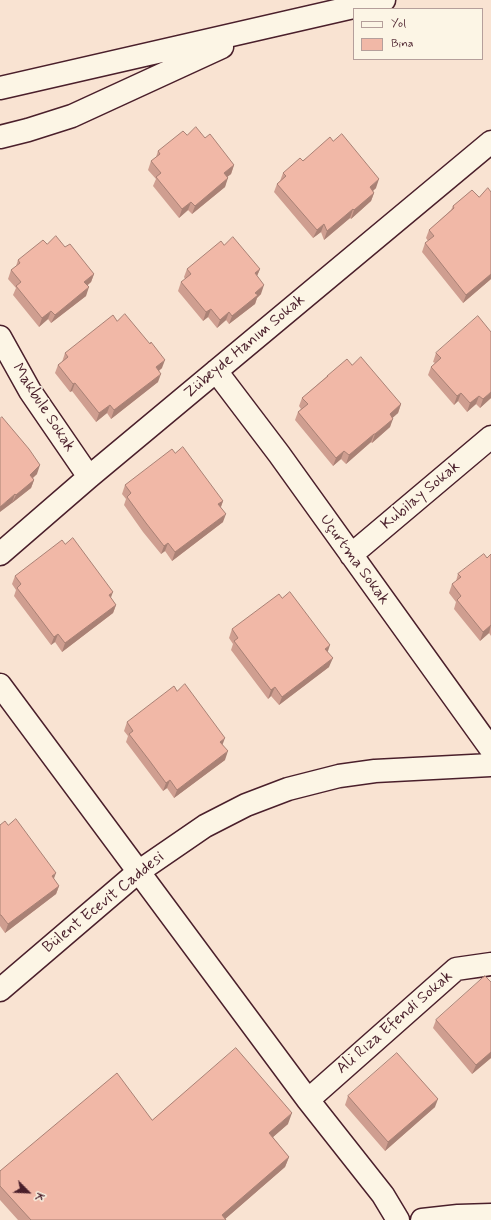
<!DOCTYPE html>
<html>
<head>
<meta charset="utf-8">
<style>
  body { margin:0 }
  #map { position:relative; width:491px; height:1220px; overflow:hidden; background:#f9e3d2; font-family:Mynerve,sans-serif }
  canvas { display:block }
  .legend { position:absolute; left:353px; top:8px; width:130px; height:52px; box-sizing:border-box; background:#fcf5e5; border:1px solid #b59f9b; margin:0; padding:5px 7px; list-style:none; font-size:12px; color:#4a1f2b }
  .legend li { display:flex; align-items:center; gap:8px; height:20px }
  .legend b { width:20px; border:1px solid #b59f9b }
  .north { position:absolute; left:8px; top:1172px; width:40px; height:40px; -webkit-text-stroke:3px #fcf5e5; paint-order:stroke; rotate:114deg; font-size:11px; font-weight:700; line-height:16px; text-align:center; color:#4a1f2b }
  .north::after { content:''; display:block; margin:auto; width:14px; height:18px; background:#4a1f2b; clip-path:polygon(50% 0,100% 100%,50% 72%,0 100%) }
</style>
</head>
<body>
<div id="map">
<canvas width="491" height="1220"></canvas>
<ul class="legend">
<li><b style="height:5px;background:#fcf5e5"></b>Yol</li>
<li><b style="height:11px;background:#f1b8a7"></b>Bina</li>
</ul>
<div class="north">K</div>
</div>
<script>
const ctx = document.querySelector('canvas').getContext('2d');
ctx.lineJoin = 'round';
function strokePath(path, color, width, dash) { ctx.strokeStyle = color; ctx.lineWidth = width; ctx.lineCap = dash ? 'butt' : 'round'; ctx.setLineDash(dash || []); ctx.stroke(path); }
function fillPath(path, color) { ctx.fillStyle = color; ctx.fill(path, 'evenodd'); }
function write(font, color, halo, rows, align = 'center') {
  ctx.font = font + ' Mynerve,sans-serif'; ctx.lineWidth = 3; ctx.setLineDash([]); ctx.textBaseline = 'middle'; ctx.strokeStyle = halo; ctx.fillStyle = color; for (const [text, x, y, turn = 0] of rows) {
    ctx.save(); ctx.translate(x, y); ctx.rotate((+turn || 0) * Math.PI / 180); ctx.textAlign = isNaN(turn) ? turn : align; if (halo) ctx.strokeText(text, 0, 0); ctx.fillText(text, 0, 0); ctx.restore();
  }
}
const minor = new Path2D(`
  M0 88 384 0
  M0 137 28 130 72 116 222 47
  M0 337 30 391 89 477
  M216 371 279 454 491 749
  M0 554 89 477 491 142
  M351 555 491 437
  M0 685 308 1100 383 1195 398 1220
  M0 990 138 872 205 826 246 805 288 789 339 776 375 771 491 765
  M308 1100 456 969 491 964
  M422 1220 458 1216 491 1215`);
strokePath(minor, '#4a1f2b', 25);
strokePath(minor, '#fcf5e5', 22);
fillPath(new Path2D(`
  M187 135 205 138 234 165 231 174 227 177 225 187 192 214 188 210 179 218 153 186 156 179 148 170 151 161 156 157 158 151Z
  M333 141 376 188 373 191 374 193 371 201 351 219 350 218 324 240 321 232 313 238 274 192 277 184 280 181 283 173Z
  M472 190 491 279 463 303 422 252 425 243 428 241 426 238 429 230 451 210 453 206Z
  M47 244 65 247 94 274 91 282 87 286 86 296 51 323 48 319 39 327 13 295 16 288 8 279 11 270 16 266 18 260Z
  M224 245 260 269 257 276 261 294 257 298 255 304 229 324 226 320 217 328 208 317 203 321 178 291 181 282 185 279 184 277 187 269Z
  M117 321 162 368 159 371 158 382 111 419 107 413 96 422 72 391 70 392 55 373 58 365 62 362 65 353Z
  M436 353 491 398 480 408 476 404 467 412 458 401 454 405 428 375 431 367 435 363 433 362Z
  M352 365 401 404 398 413 392 418 390 427 372 443 371 442 346 464 341 459 333 466 295 420 298 412 301 409 299 406 302 398 326 377 327 376Z
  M0 419 37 474 33 478 34 480 31 488 12 503Z
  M175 453 223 501 221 507 223 522 172 561 165 551 161 554 143 532 124 505 126 499 122 494 125 485Z
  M491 554V636L489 633 480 641 454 609 456 602 449 593 452 584 456 581 458 574 487 558Z
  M15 576 111 598 116 605 113 613 62 652 55 642 51 645 14 596 16 590 12 584Z
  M232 629 328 652 329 667 279 705 271 696 268 699 231 650 233 644 229 638Z
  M127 722 223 745 225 760 174 798 167 788 163 791 126 742 128 736 124 731Z
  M0 825H8L59 886 56 894 5 933 0 926Z
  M491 982V1058L472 1074 433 1028 436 1020Z
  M348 1096 435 1107 385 1151 345 1105Z
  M152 1120 288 1124 273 1137 289 1157 285 1167 225 1219 226 1220H18L0 1200V1171Z`), '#cf9e90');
fillPath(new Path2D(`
  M234 165 231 174 221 182 224 173Z
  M228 178 225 187 192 214 195 206Z
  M379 179 376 188 367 196 370 187Z
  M374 193 371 201 351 219 354 210Z
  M191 202 188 210 179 218 182 209Z
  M353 209 350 218 324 240 327 231Z
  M324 224 321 232 313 238 317 230Z
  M260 269 256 278 255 273Z
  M94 274 91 282 81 290 84 282Z
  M491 274V279L463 303 466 295Z
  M264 285 261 294 257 298 255 304 229 324 232 316 255 293Z
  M89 287 86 296 51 323 55 315Z
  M211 309 208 317 203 321 206 312Z
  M51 311 48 319 39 327 42 318Z
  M229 312 226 320 217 328 220 320Z
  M165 360 162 368 153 375 156 367Z
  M161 374 158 382 111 419 114 410Z
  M75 383 72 391 70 392 73 384Z
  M491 392V398L480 408 483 399Z
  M461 393 458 401 454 405 457 396Z
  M479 396 476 404 467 412 470 403Z
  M401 404 398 413 387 423 390 414Z
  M110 405 107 413 96 422 99 413Z
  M393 419 390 427 372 443 375 434Z
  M374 434 371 442 346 464 349 455Z
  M344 451 341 459 333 466 336 458Z
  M40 465 37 474 27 483 30 475Z
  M34 480 31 488 12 503 16 495Z
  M15 494 12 503 0 512V507Z
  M223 501 220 509 218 504Z
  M226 514 223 522 172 561 175 552Z
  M168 543 165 551 161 554 164 546Z
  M113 592 110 600 109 595Z
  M116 605 113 613 62 652 65 643Z
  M491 625 489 633 480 641 483 632Z
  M58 634 55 642 51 645 54 637Z
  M330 645 327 654 325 649Z
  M333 658 329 667 279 705 282 697Z
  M275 687 271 696 268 699 271 690Z
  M225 738 222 746 220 742Z
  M228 751 225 760 174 798 177 790Z
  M170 780 167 788 163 791 166 783Z
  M56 873 53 881 52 876Z
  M59 886 56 894 5 933 8 924Z
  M491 1052V1058L472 1074 476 1065Z
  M438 1099 435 1107 385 1151 388 1142Z
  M292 1113 288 1124 265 1144 269 1133Z
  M289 1157 285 1167 224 1220 222 1215Z`), '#a98175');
const building = new Path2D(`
  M196 127 205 138 210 134 234 165 224 173 228 178 195 206 191 202 182 209 156 177 161 173 151 161 160 154 158 151 183 131 187 135Z
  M342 134 379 179 370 187 374 193 354 210 353 209 327 231 324 224 317 230 277 184 286 176 283 173 300 158 303 161 330 137 333 141Z
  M488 188 491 192V274L466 295 425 243 434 236 429 230 454 208 453 206 472 190 479 197Z
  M56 236 65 247 70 244 94 274 84 282 89 287 55 315 51 311 42 318 16 286 21 282 11 270 20 263 18 260 43 240 47 244Z
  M233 237 260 269 255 273 264 285 255 293 258 295 232 316 229 312 220 320 211 309 206 312 181 282 191 274 187 269 221 241 224 245Z
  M125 314 150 344 151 342 165 360 156 367 161 374 114 410 110 405 99 413 75 383 73 384 58 365 68 357 65 353 113 315 117 321Z
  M478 316 491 332V392L483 399 479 396 470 403 461 393 457 396 431 367 441 358 436 353Z
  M361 357 401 404 390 414 393 419 375 434H374L349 455 344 451 336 458 298 412 308 404 302 398 328 376H327L347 359 352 365Z
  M2 417 29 449 40 465 30 475 34 480 16 495 15 494 0 507V419Z
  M183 447 223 501 218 504 226 514 175 552 168 543 164 546 146 523 127 497 131 493 125 485 172 449 175 453Z
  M73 538 113 592 109 595 116 605 65 643 58 634 54 637 17 588 21 584 15 576 62 540 65 544Z
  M484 554 487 558 491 554V625L483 632 457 600 461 596 452 584 461 577 458 574Z
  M290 592 330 645 325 649 333 658 282 697 275 687 271 690 234 641 238 638 232 629 279 594 282 598Z
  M185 684 225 738 220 742 228 751 177 790 170 780 166 783 149 760 129 734 133 731 127 722 174 686 177 691Z
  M16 819 56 873 52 876 59 886 8 924 1 915H0V825L5 821 8 825Z
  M485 976 491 982V1052L476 1065 436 1020Z
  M236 1048 292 1113 269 1133 289 1157 222 1215 226 1220H31L0 1186V1171L117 1073 152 1120Z
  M397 1053 438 1099 388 1142 348 1096Z`);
fillPath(building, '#f1b8a7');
strokePath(building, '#a98175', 1);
write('16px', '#4a1f2b', '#fcf5e5', [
  ["Zübeyde Hanım Sokak",245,347,-40],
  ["Makbule Sokak",43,408,57],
  ["Kubilay Sokak",421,496,-40],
  ["Uçurtma Sokak",354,560,54],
  ["Bülent Ecevit Caddesi",104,903,-39],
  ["Ali Rıza Efendi Sokak",395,1023,-41]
]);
</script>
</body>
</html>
